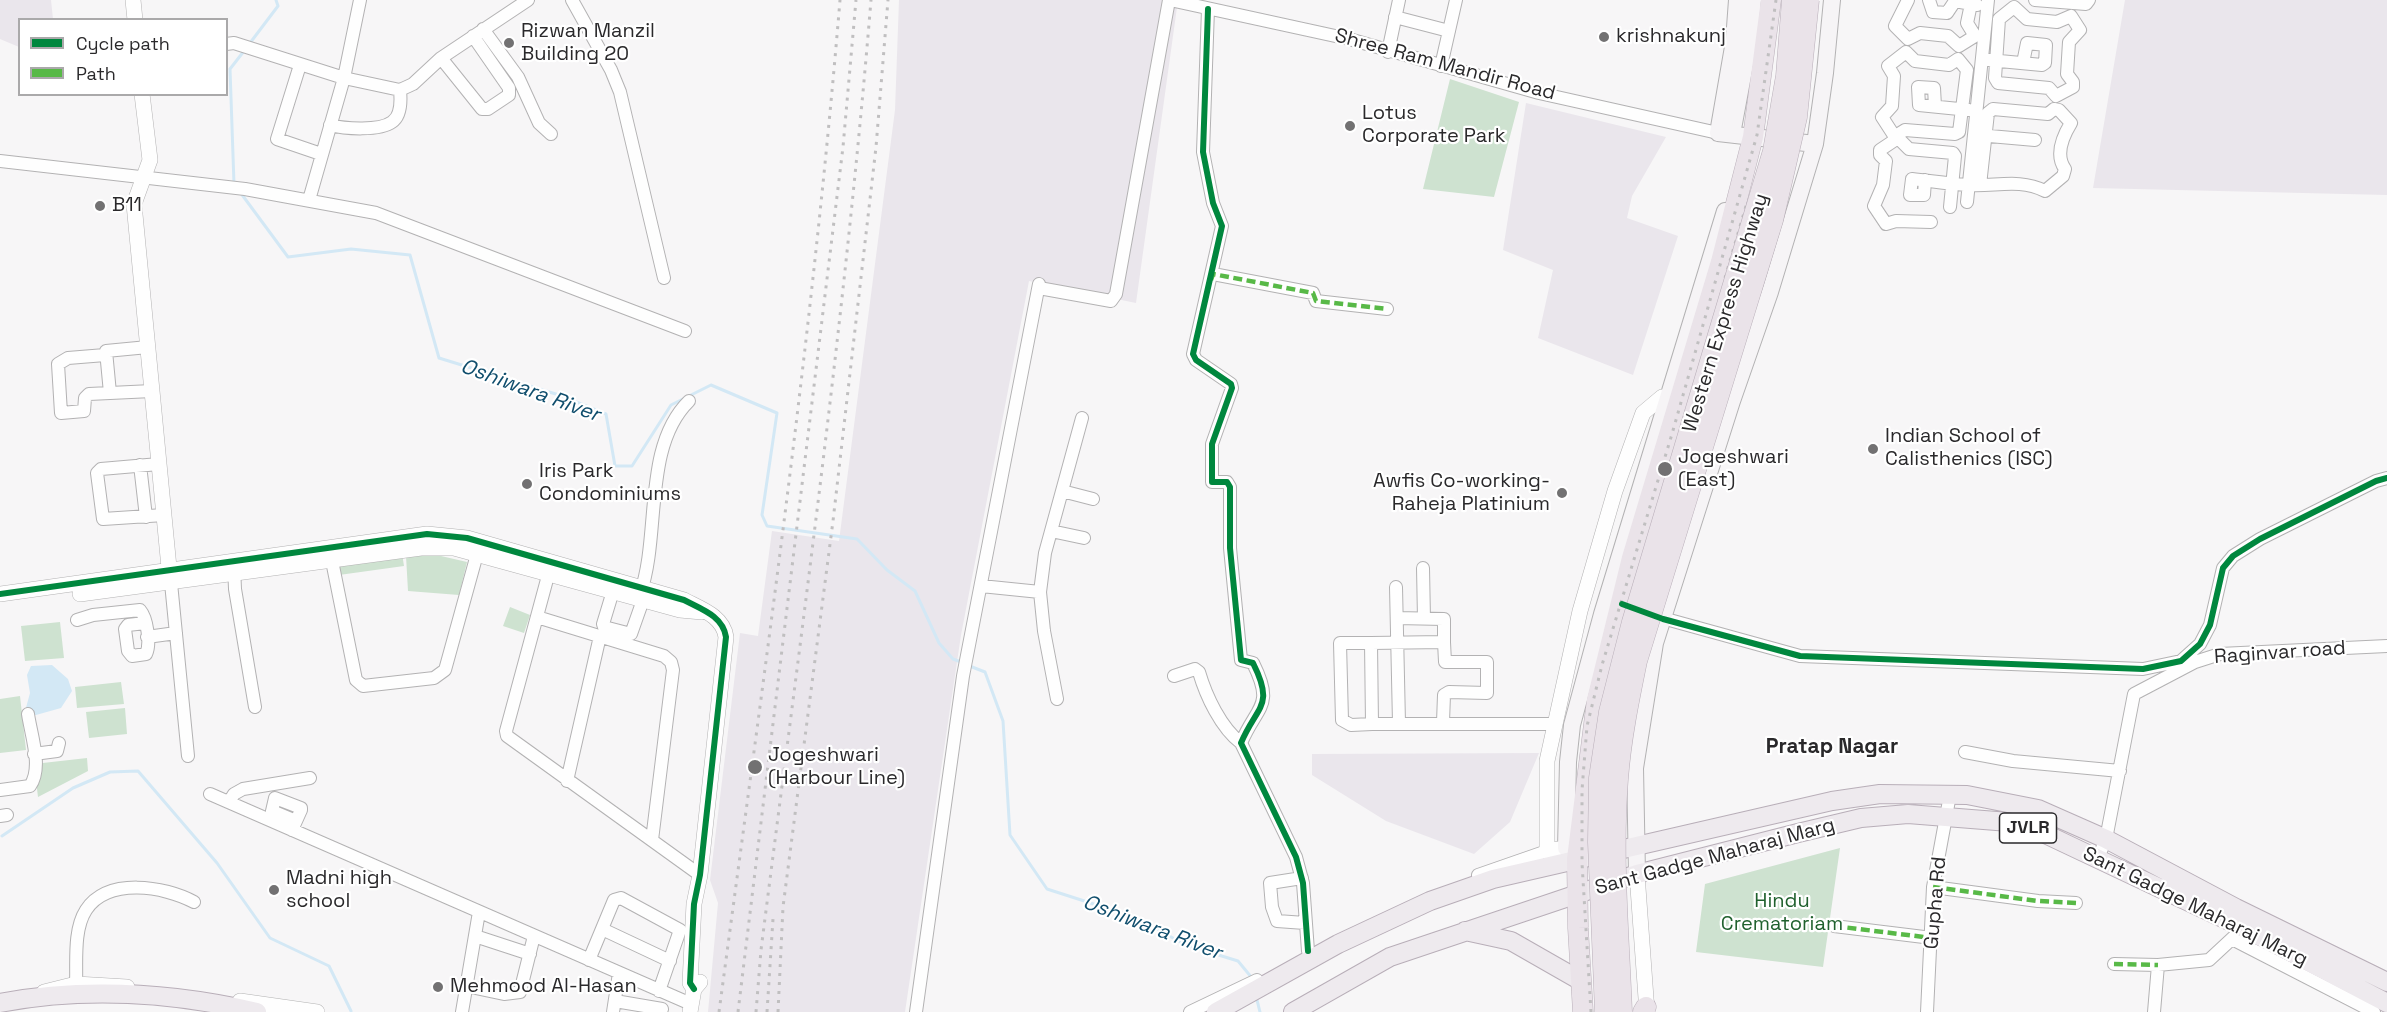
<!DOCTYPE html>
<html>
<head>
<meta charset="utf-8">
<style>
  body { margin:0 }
  #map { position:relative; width:2387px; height:1012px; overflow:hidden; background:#f7f6f7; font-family:"Space Grotesk",sans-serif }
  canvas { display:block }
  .legend { position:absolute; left:18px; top:18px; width:210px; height:78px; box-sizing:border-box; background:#fff; border:2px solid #aaa9aa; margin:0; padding:8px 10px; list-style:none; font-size:18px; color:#2a292b }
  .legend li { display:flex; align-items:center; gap:12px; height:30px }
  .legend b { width:30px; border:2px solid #aaa9aa }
</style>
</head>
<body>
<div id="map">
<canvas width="2387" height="1012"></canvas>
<ul class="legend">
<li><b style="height:8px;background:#00873e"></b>Cycle path</li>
<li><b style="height:8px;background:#58b947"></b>Path</li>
</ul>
</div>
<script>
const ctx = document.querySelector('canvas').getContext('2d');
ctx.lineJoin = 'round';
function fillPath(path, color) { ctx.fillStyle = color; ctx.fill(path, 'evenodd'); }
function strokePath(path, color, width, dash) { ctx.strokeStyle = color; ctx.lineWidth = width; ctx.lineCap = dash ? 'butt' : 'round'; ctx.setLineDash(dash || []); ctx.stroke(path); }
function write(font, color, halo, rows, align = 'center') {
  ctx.font = font + ' "Space Grotesk",sans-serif'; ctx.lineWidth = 4.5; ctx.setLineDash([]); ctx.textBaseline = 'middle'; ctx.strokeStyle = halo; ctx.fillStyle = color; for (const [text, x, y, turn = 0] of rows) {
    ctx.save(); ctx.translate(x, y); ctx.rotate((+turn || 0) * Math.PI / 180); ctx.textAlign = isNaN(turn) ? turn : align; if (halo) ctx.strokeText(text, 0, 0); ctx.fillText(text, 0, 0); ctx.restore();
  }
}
fillPath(new Path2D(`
  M0 0H51L53 19 20 20 19 47 0 39Z
  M899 0H1178L1136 303 1029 281 961 635 905 1012H708L718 903 710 880 740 633 758 636 772 531 839 541 895 110Z
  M2125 0H2387V195L2093 188Z
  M1526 103 1666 137 1632 196 1627 218 1678 236 1633 375 1538 338 1553 270 1503 250Z
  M1539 753 1510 822 1474 854 1386 821 1312 775V754Z`), '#eae6ec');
fillPath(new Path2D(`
  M1450 79 1519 102 1494 197 1423 189Z
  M401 547 404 566 339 575 336 556Z
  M406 556H441L467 562 459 595 408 591Z
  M510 607 530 615 524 633 503 626Z
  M60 622 64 658 25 661 21 626Z
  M121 682 124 704 77 708 75 687Z
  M20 696 26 750 0 753V699Z
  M125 708 127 734 89 738 86 712Z
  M87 758 88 771 38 797 34 764Z
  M1840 848 1823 967 1696 952 1705 884Z`), '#cee2d0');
fillPath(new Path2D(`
  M52 665 68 679 72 691 61 708 36 715H24L30 693 27 675 31 666Z`), '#d3e8f5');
strokePath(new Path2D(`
  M250 43 278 6 276 0
  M234 184 230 69 244 51
  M240 192 288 257 351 249 410 255 439 358 559 395 606 414 615 466H632L671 405 711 385 777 413 762 515 767 526 857 539 887 570 915 591 939 643 953 659 961 662
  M967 665 985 672 1003 721 1010 835 1047 889 1134 917 1186 945 1238 961 1252 978
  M2 836 73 788 110 772 138 771 217 863 270 938 329 966 351 1011
  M1256 996 1260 1012`), '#d3e8f5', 3);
const minor = new Path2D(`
  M572 0 611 70 620 92 664 278
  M1170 0 1349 39 1539 93 1718 133
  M1908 0 1895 26 1908 39 1920 33 1948 36 1959 46 1975 36 1967 23 1971 4
  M1929 0 1933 12 1947 13 1955 1 1977 5
  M2035 0 2086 4 2089 0
  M2014 7 2027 19 2057 22 2071 16 2080 30 2069 42 2067 74 2073 82V87L2056 96 2049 88 1998 83 1995 78 1999 19Z
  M1208 9 1203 152 1213 203 1222 226 1193 354 1196 360 1231 384 1232 388 1212 444V482H1227L1230 487V548L1241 660 1253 663C1275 707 1257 705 1241 743L1296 857 1303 883 1308 951
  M1395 17 1449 31
  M483 29 518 77 539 123 551 134
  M226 44 234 43 344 78 400 90 413 84 441 58 528 0
  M1388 52 1399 0
  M1906 52 1915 61 1949 65 1958 59 1967 70 1959 132 1955 134 1905 130 1897 135 1893 134 1882 117 1892 106 1894 76 1888 66Z
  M441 58 482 109H488L509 95V88L473 36
  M1989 60 2042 65 2045 63 2046 45 2027 43 2023 63
  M300 65 277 139 321 154
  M1441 66 1456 0
  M1935 106 1934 88 1918 87 1919 105 1969 110
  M330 125C345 129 380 131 392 122 401 116 401 100 400 90
  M1978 135 2035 140
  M0 161 245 189 376 213 685 331
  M1925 180 1924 195H1910L1912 179C1931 181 1949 184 1968 185 1995 187 2019 178 2045 191L2063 176 2065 169C2055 155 2063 136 2071 123L2059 110 2054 109 2048 114 1993 109 1988 113 1980 185
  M309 200 344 78 360 0
  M1967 202 1988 0
  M1931 222 1896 221 1886 224 1874 206 1883 185 1886 161 1880 155V150L1898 138 1909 149 1953 153 1955 156 1950 207
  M1213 274 1313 293 1316 301 1387 309
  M1039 288 1111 301 1116 294 1169 0
  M105 355 68 358 58 364 61 413 84 411 85 398 89 394 152 391
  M110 393 106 351 148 347
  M159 464 101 469 97 473 103 519 164 515
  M140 465 146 517
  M1062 491 1093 499
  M1051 531 1084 538
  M330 551 356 680 363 686 434 678 445 670 479 547
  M234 566 235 589 255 707
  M1423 568 1424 619
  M549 572 506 731 507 736 700 875
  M171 583 188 756
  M981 586 1040 592 1044 631 1057 699
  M1396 587 1399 723
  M613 591 603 624 604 627 631 634 643 600
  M1040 592 1045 553 1082 418
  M640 594C661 536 642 447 689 401
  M1655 616 1800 656 2143 669 2181 661 2200 644 2210 625 2223 568 2233 556 2260 539 2376 481 2387 478
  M537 617 664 656 671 662 673 670 652 840
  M1397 618 1444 619V642
  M77 620 93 615 140 610C147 618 151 644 146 654L132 656 128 651 125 629 128 625 145 623
  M147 637 176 633
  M1371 643H1340L1342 720 1351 725 1372 724
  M1174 676 1195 669 1199 672C1206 696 1221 728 1241 743
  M1443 722 1444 695 1449 692 1487 693V662H1445L1444 642 1371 643 1372 724H1555
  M1965 752 2013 761 2120 771
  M34 754 57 751 59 743
  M567 781 600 636
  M0 790 30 786C43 768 31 735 28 714
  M210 794 691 1004
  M229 802 234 794 243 789 310 778
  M0 816 7 815
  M292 830 301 810V808L275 798 272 811 296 821
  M2098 858 2106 839 2134 694 2195 662 2220 654 2387 646
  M1478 875 1547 851
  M1302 878 1270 883 1272 907 1277 921 1305 923
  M1933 887 2038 901 2076 903
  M1834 926 1932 938
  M602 929 670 961
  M475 936 530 954
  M2232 939 2374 1012
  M589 960 614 900 621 898 680 930 659 991
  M2114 964 2158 965
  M76 984C77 963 73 930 86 910 108 877 164 886 194 902
  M466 986 504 994 520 992 534 936
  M615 1001 662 1009
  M462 1012 479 912
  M613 1012 619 973
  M916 1012 963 676 1039 284
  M1190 1012 1257 980
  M1927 1012 1933 887 1950 795
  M2154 1012 2158 965 2209 960 2237 934`);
const tertiary = new Path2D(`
  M133 0 135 20
  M142 94 150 160 134 204 170 578
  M0 594 427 534 467 538 684 600C701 609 723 616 726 637L700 875 694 904 690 983 694 989
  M80 594 421 548H454L680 610 702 612
  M1578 846 1547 851V761L1580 611 1615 491 1643 413 1662 397 1678 398
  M1637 874 1647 1012
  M44 992 76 984 127 987
  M240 1001 317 1012
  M690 1012 694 989 700 982`);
const secondary = new Path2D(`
  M1737 0 1734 41 1718 133 1815 144
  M1732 134 1749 43 1753 0
  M1566 848 1568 762 1572 725 1602 614 1725 211
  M1637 874 1635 768 1655 643 1732 401 1770 292 1815 144 1825 73 1832 0`);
const primary = new Path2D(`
  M1465 931 1511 941 1581 981
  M0 1003C84 987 174 993 257 1012
  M1216 1012 1338 944 1430 901 1493 879 1832 801 1880 794 1967 795 2038 809 2106 839 2236 908 2387 982
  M1293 1012 1390 957 1637 874 1798 833 1861 818 1908 814 2009 822 2041 832 2244 928 2387 1003`);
const trunk = new Path2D(`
  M1583 1012 1578 928 1577 859 1597 700 1632 558 1721 262 1753 137 1771 0
  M1643 1012 1646 1007`);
strokePath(minor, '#b3b2b3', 14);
strokePath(tertiary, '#b3b2b3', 16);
strokePath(secondary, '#b3b2b3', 18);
strokePath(primary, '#b8aeb8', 20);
strokePath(trunk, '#b8aeb8', 21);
strokePath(minor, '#fefefe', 12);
strokePath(tertiary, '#fefefe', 15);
strokePath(secondary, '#f6f4f6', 16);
strokePath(primary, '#eeeaee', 18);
strokePath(trunk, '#eae3e9', 20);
strokePath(new Path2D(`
  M1725 278 1746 206
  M719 1012C764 675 812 339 840 0
  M738 1012 843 147 856 0
  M756 1012 761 950C801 634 845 318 871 0
  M767 1012 773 919
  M778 1012 783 907 833 521 876 147 888 0
  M1591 1012 1582 863V790L1587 726 1602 665 1672 434 1757 135 1776 0`), '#c0bfc0', 3, [3, 6]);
const trunkBridge = new Path2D(`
  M1605 1012 1598 842 1599 778 1609 712 1632 622 1773 151 1786 76 1792 0
  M1622 1012C1619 935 1612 856 1618 779 1621 739 1629 700 1637 661L1773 220 1797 117 1809 0`);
strokePath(trunkBridge, '#b8aeb8', 21, []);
strokePath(trunkBridge, '#eae3e9', 20);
strokePath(new Path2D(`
  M1211 280 1213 274 1313 293 1316 301 1387 309
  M1933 887 2038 901 2076 903
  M1834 926 1932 938
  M2114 964 2158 965`), '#58b947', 4.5, [9, 4.5]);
strokePath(new Path2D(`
  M1208 9 1203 152 1213 203 1222 226 1193 354 1196 360 1231 384 1232 388 1212 444V482H1227L1230 487V548L1241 660 1253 663C1275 707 1257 705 1241 743L1296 857 1303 883 1308 951
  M0 594 427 534 467 538 684 600C701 609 723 616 726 637L700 875 694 904 690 983 694 989
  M1622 604 1663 619 1800 656 2143 669 2181 661 2200 644 2210 625 2223 568 2233 556 2260 539 2376 481 2387 478`), '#00873e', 6);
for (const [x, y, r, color] of [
  [1604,37,6,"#727172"],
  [509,43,6,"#727172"],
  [1350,126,6,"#727172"],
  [100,206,6,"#727172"],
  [1873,449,6,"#727172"],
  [1665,469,8,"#727172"],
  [527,484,6,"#727172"],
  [1562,493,6,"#727172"],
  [755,767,8,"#727172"],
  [274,890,6,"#727172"],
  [438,987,6,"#727172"]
]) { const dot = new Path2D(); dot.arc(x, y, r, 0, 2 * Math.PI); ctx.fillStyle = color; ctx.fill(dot); strokePath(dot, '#fff', 2); }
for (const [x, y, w] of [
  [2028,828,57]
]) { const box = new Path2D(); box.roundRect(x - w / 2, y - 15, w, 30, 4.5); ctx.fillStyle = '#fff'; ctx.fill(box); strokePath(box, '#2a292b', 1.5); }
write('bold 18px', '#2a292b', null, [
  ["JVLR",2028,828]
]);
write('20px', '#2a292b', '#fff', [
  ["Rizwan Manzil",521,32],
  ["Building 20",521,55],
  ["krishnakunj",1616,37],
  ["Lotus",1362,114],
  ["Corporate Park",1362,137],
  ["B11",112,206],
  ["Indian School of",1885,437],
  ["Calisthenics (ISC)",1885,460],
  ["Jogeshwari",1678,458],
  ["(East)",1678,481],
  ["Iris Park",539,472],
  ["Condominiums",539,495],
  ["Awfis Co-working-",1550,482,"right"],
  ["Raheja Platinium",1550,505,"right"],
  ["Jogeshwari",768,756],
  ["(Harbour Line)",768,779],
  ["Madni high",286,879],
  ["school",286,902],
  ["Mehmood Al-Hasan",450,987]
], 'left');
write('20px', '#2a292b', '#fff', [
  ["Shree Ram Mandir Road",1445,65,15],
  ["Western Express Highway",1726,313,-73],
  ["Raginvar road",2280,653,-4],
  ["Sant Gadge Maharaj Marg",1715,857,-15],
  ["Gupha Rd",1936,903,-85],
  ["Sant Gadge Maharaj Marg",2195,907,26]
]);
write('20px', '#20612e', '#fff', [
  ["Hindu",1782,902],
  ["Crematoriam",1782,925]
]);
write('italic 21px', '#104e6d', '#fff', [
  ["Oshiwara River",530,391,20],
  ["Oshiwara River",1152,928,21]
]);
write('bold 21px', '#2a292b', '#fff', [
  ["Pratap Nagar",1832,747]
]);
</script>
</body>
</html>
